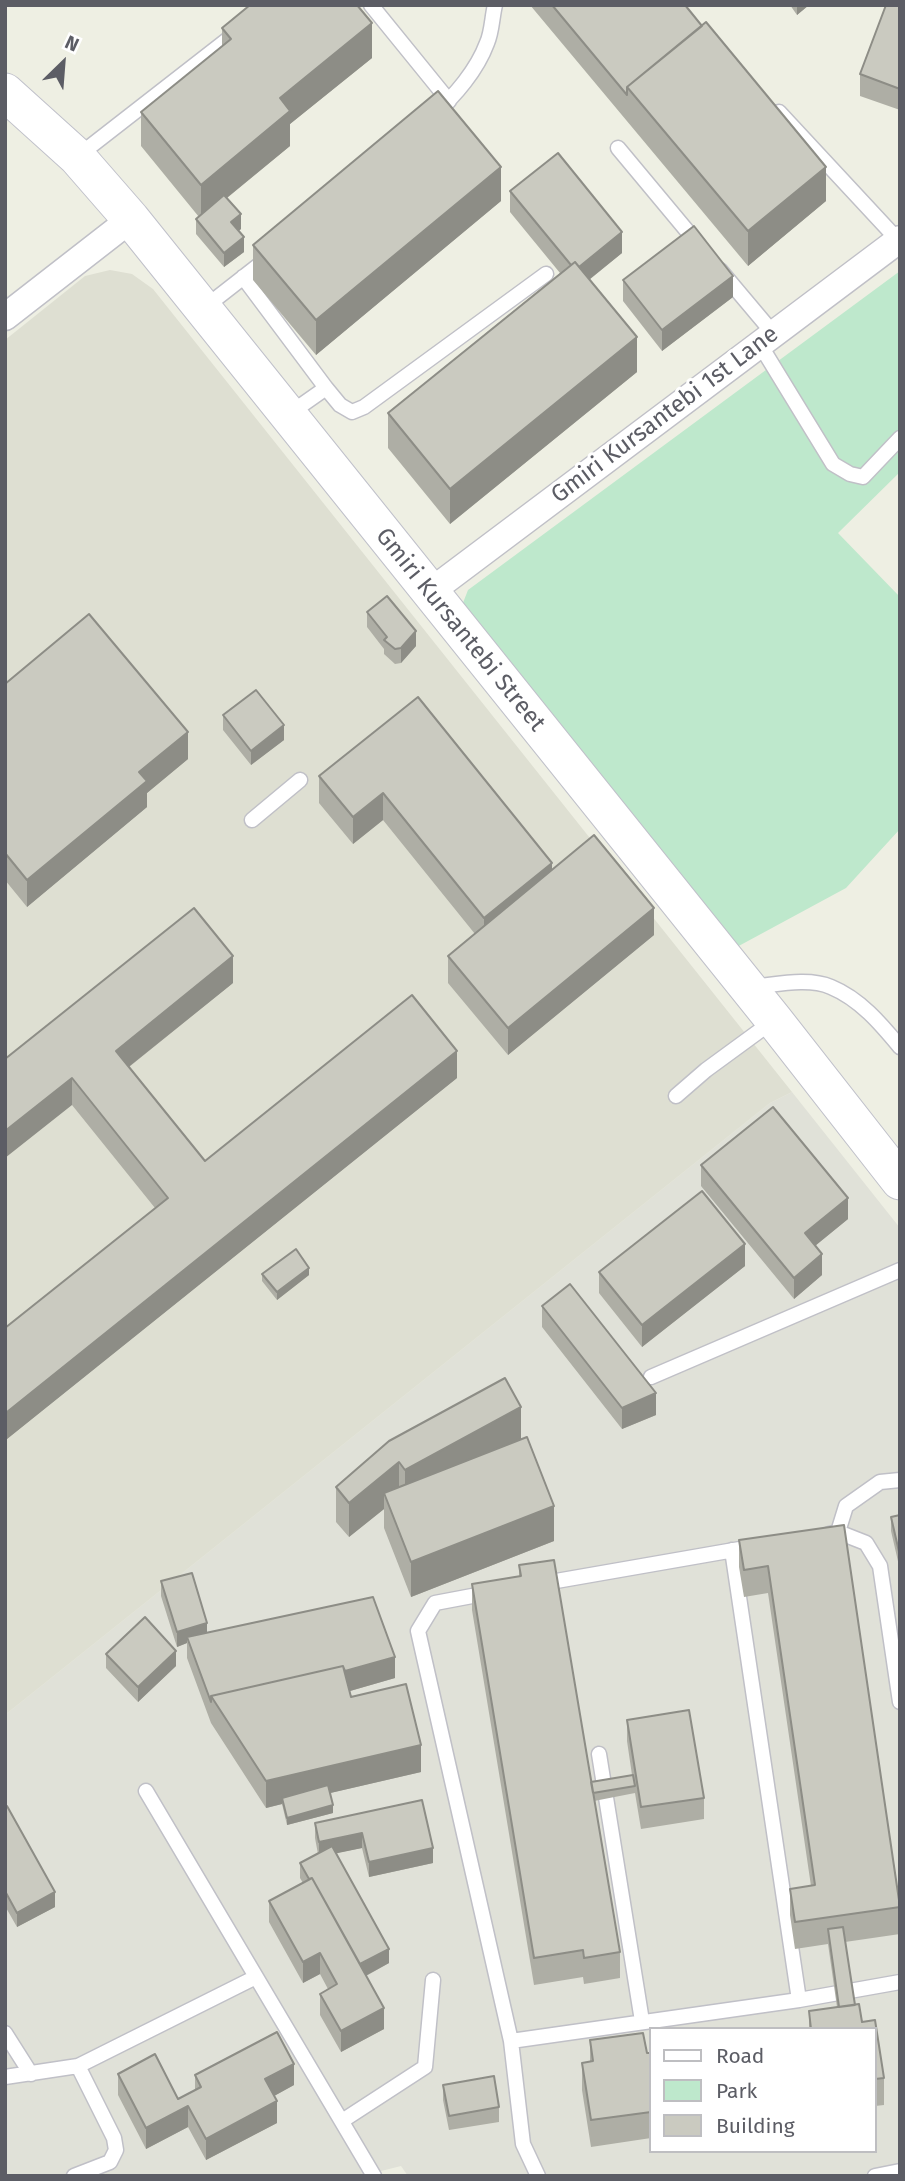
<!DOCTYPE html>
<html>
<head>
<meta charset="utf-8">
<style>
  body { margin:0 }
  #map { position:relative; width:905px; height:2181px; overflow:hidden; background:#eeefe3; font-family:"Fira Sans",sans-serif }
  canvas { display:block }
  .frame { position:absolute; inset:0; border:7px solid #5c5d65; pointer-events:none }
  .legend { position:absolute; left:649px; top:2027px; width:228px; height:126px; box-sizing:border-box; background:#fff; border:2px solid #bebec1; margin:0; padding:9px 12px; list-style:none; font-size:21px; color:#5c5d65 }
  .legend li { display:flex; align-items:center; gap:14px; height:35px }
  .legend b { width:35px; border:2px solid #bebec1 }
  .north { position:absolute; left:28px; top:28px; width:70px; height:70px; -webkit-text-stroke:5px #fff; paint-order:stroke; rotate:25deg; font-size:19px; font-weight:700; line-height:28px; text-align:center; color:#5c5d65 }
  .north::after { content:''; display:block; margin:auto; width:24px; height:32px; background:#5c5d65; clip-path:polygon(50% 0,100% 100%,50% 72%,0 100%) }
</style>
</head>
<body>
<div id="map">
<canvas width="905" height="2181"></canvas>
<div class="frame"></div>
<ul class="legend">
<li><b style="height:9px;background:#fff"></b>Road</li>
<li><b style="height:19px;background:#bee8cc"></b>Park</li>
<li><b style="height:19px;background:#cacac0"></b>Building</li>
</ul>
<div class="north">N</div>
</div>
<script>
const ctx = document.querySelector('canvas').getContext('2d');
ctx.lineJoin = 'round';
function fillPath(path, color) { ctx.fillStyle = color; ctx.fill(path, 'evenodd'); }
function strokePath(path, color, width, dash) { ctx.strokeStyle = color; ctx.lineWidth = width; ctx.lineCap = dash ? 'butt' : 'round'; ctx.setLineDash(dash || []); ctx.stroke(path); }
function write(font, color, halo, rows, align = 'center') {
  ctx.font = font + ' "Fira Sans",sans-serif'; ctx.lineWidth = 6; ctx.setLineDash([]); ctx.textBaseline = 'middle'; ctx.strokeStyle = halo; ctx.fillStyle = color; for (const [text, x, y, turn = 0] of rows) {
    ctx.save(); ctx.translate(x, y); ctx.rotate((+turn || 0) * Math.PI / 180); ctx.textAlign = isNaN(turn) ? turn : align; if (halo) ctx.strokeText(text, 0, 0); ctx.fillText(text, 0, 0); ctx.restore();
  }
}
fillPath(new Path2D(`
  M792 1092 900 1228V2176H408L401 2166 361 2176H5V1715L770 1103ZM651 2029H875V2151H651Z`), '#e0e1d8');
fillPath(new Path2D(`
  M110 270 132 274 153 289 792 1092 770 1103 5 1715V340L85 276Z`), '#dedfd2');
fillPath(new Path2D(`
  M900 271V472L838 533 900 597V829L846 888 735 948 461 608 468 590Z`), '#bee8cc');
const lane = new Path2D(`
  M371 5 449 101
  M779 112 897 239
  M434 114C455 96 477 70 487 43 492 32 492 17 495 5
  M618 148 698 244
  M78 156 236 33
  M720 270 773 333
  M243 277 326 388
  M204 308 268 258
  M759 343 833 464 850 474 863 477 900 438
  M289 414 326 388 340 405 352 412 364 407 546 274
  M252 820 300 780
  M751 987C775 985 808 977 831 987 860 999 881 1024 900 1047
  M676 1096 706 1070 773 1021
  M651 1377 900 1270
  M838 1532 846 1506 880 1482 900 1480
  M829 1534 838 1532 866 1543 880 1566 900 1702
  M732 1550 799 2000
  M539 1584 757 1546
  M488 1593 435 1603 418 1631 511 2041 523 2144 538 2176
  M599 1754 642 2021
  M146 1791 374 2176
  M5 2033 31 2074
  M511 2041 799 2000 900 1982
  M5 2077 78 2066 256 1977
  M342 2121 425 2067 433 1980
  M74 2176 110 2162 116 2150 114 2138 78 2066
  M875 2176 900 2171`);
const street = new Path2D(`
  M5 317 131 219
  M430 592 900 239`);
const secondary = new Path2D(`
  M5 92 77 157 131 219 774 1020 900 1181`);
strokePath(lane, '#c0c0c7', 17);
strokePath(street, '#c0c0c7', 29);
strokePath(secondary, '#c0c1ca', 39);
strokePath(lane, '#fff', 14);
strokePath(street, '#fff', 26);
strokePath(secondary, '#fff', 37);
fillPath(new Path2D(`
  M530 5H685L702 26 826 201 748 266Z
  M790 5H809L797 15Z
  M900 5V110L860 96V74Z
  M222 28 372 58 290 124V146L227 198 241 229 238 231 244 252 224 267 196 234V219L199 217 141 146V112L222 46Z
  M510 191 622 253 589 280 637 372 450 524 388 448V413L560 273 510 212Z
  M501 201 316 355 253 280V245Z
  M623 280 733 297 662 351 623 301Z
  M367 612 416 646 401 663 395 664 384 654V649L367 627Z
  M5 684 188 759 147 793V807L27 907 5 880Z
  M418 697 552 870 654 935 508 1055 448 983V956L475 934 383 820 353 844 319 803V776Z
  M223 715 284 740 251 765 223 730Z
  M233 983 129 1067 205 1161 457 1078 7 1439 5 1437V1328L155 1208 72 1105 5 1059Z
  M701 1165 848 1219 815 1246 822 1275 794 1299 701 1186Z
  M745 1266 642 1347 599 1293V1272Z
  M262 1274 309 1275 277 1300 262 1281Z
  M542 1306 656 1415 622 1429 542 1327Z
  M521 1440 554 1541 411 1597 384 1528V1509L349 1537 336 1522V1487L389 1441Z
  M900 1515V1570L891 1531V1517Z
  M844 1525 900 1905V1934L845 1942 855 2005 859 2004 862 2022 875 2020 884 2078V2105L875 2106V2029H809V2011L837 2007 828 1944 795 1949 790 1915V1889L811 1886 768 1593 744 1597 739 1567V1540Z
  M519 1565 591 1782 632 1775 627 1741V1720L704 1798V1819L641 1829 635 1793 594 1801 620 1952V1978L584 1984 583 1977 534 1985 472 1610V1584L519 1576Z
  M161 1581 207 1632 395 1678 350 1691 351 1697 421 1772 330 1793 333 1813 287 1825 282 1804 266 1808 211 1723 187 1658V1643L177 1647 161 1596Z
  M106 1654 176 1666 138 1702 106 1668Z
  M422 1800 433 1863 369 1877 362 1848 336 1853 389 1963 366 1976 384 2029 341 2052 320 2015V1994L328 1989 320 1974 303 1983 269 1922V1901L303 1883 300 1878V1863L318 1854 315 1838V1823Z
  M5 1806 55 1907 17 1927 5 1906Z
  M590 2040 647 2053H651V2138L591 2147 582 2090V2063L590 2062Z
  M118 2074 178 2099 195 2090V2075L294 2085 274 2096 277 2123 206 2160 188 2127 146 2149 118 2095Z
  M443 2085 499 2107V2122L449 2130 443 2100Z`), '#aeaea5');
fillPath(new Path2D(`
  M797 5H809L797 15Z
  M372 23V58L290 124V146L201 219V185L280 98Z
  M501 167V201L316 355V320Z
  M826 167V201L748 266V231Z
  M241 214V229L231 237V222Z
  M622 232V253L575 291V270Z
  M244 237V252L224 267V253Z
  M733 276V297L662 351V330Z
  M637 337V372L450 524V489Z
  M416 631V646L401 663V648Z
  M284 725V740L251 765V751Z
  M188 732V759L147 793V807L27 907V880L139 772Z
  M383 793V820L353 844V817Z
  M552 863V890L484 945V918Z
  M654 908V935L508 1055V1028Z
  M233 956V983L116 1077V1051Z
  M457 1051V1078L7 1439V1412Z
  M72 1078V1105L5 1158V1131Z
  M848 1198V1219L805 1254V1233Z
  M745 1244V1266L642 1347V1325Z
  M822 1254V1275L794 1299V1278Z
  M309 1268V1275L277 1300V1292Z
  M656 1393V1415L622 1429V1408Z
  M521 1407V1442L405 1504V1470Z
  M399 1462V1496L384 1493V1509L349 1537V1503Z
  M554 1506V1541L411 1597V1562Z
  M207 1623V1638L187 1637V1643L177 1647V1632Z
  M176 1651V1666L138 1702V1687Z
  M395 1657V1678L343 1693 214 1701Z
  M421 1745V1772L283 1804 282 1798V1804L266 1808V1781Z
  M333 1805V1813L287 1825V1818Z
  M362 1833V1848L319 1857V1842Z
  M433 1848V1863L369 1877V1862Z
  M55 1892V1907L17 1927V1913Z
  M389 1949V1963L358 1980V1966Z
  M320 1953V1974L303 1983V1962Z
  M384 2008V2029L341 2052V2031Z
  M294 2064V2085L265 2101V2079Z
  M277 2101V2123L206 2160V2139Z
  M188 2106V2127L146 2149V2128Z`), '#8d8d86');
const building = new Path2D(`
  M250 5H357L372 23 280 98 290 111 201 185 141 112 231 39 222 28Z
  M552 5H685L702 26 627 87V95Z
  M886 5H900V89L860 74Z
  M706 22 826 167 748 231 627 87Z
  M438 91 501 167 316 320 253 245Z
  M558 153 622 232 579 267 575 262 571 265 510 191Z
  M224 195 241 214 231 222 244 237 224 253 196 219Z
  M694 226 733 276 662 330 623 280Z
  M575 262 637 337 450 489 388 413Z
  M387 596 416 631 401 648 395 649 384 640 387 637 367 612Z
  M89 614 188 732 139 772 147 781 27 880 5 853V684Z
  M256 690 284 725 251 751 223 715Z
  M418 697 552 863 484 918 383 793 353 817 319 776Z
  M594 835 654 908 508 1028 448 956Z
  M194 908 233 956 116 1051 205 1161 412 995 457 1051 7 1412 5 1410V1328L168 1198 72 1078 5 1131V1059Z
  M773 1107 848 1198 805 1233 822 1254 794 1278 701 1165Z
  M702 1191 745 1244 642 1325 599 1272Z
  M296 1249 309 1268 277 1292 262 1274Z
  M570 1284 656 1393 622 1408 542 1306Z
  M505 1378 521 1407 405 1470 399 1462 349 1503 336 1487 389 1441Z
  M527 1437 554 1506 411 1562 384 1493Z
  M900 1515V1556L891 1517Z
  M844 1525 900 1907 795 1922 790 1889 815 1885 768 1566 744 1570 739 1540Z
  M554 1560 620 1952 584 1958 583 1950 534 1958 472 1584 521 1576 519 1565Z
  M192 1573 207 1623 177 1632 161 1581Z
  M373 1597 395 1657 345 1671 343 1666 211 1696V1702L187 1637Z
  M145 1617 176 1651 138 1687 106 1654Z
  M343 1666 351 1697 406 1684 421 1745 266 1781 211 1696Z
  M689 1710 704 1798 641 1807 627 1720Z
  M633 1775 635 1786 593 1793 591 1782Z
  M328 1785 333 1805 287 1818 282 1798Z
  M422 1800 433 1848 369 1862 362 1833 319 1842 315 1823Z
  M5 1806H7L55 1892 17 1913 5 1891Z
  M332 1846 389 1949 360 1964 312 1878 309 1879 300 1863Z
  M312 1878 384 2008 341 2031 320 1994 337 1984 320 1953 303 1962 269 1901Z
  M843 1927 855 2005 839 2007 828 1929Z
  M859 2004 862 2022 875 2020 884 2078 875 2079V2029H811L809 2011Z
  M277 2032 294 2064 265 2079 277 2101 206 2139 188 2106 146 2128 118 2074 155 2054 178 2099 201 2087 195 2075Z
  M643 2033 647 2053H651V2112L591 2120 582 2063 593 2061 590 2040Z
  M494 2076 499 2107 449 2116 443 2085Z`);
fillPath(building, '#cacac0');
strokePath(building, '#8d8d86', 2);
write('24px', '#5c5d65', '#fff', [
  ["Gmiri Kursantebi 1st Lane",665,415,-37],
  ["Gmiri Kursantebi Street",460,630,51]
]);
</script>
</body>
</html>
